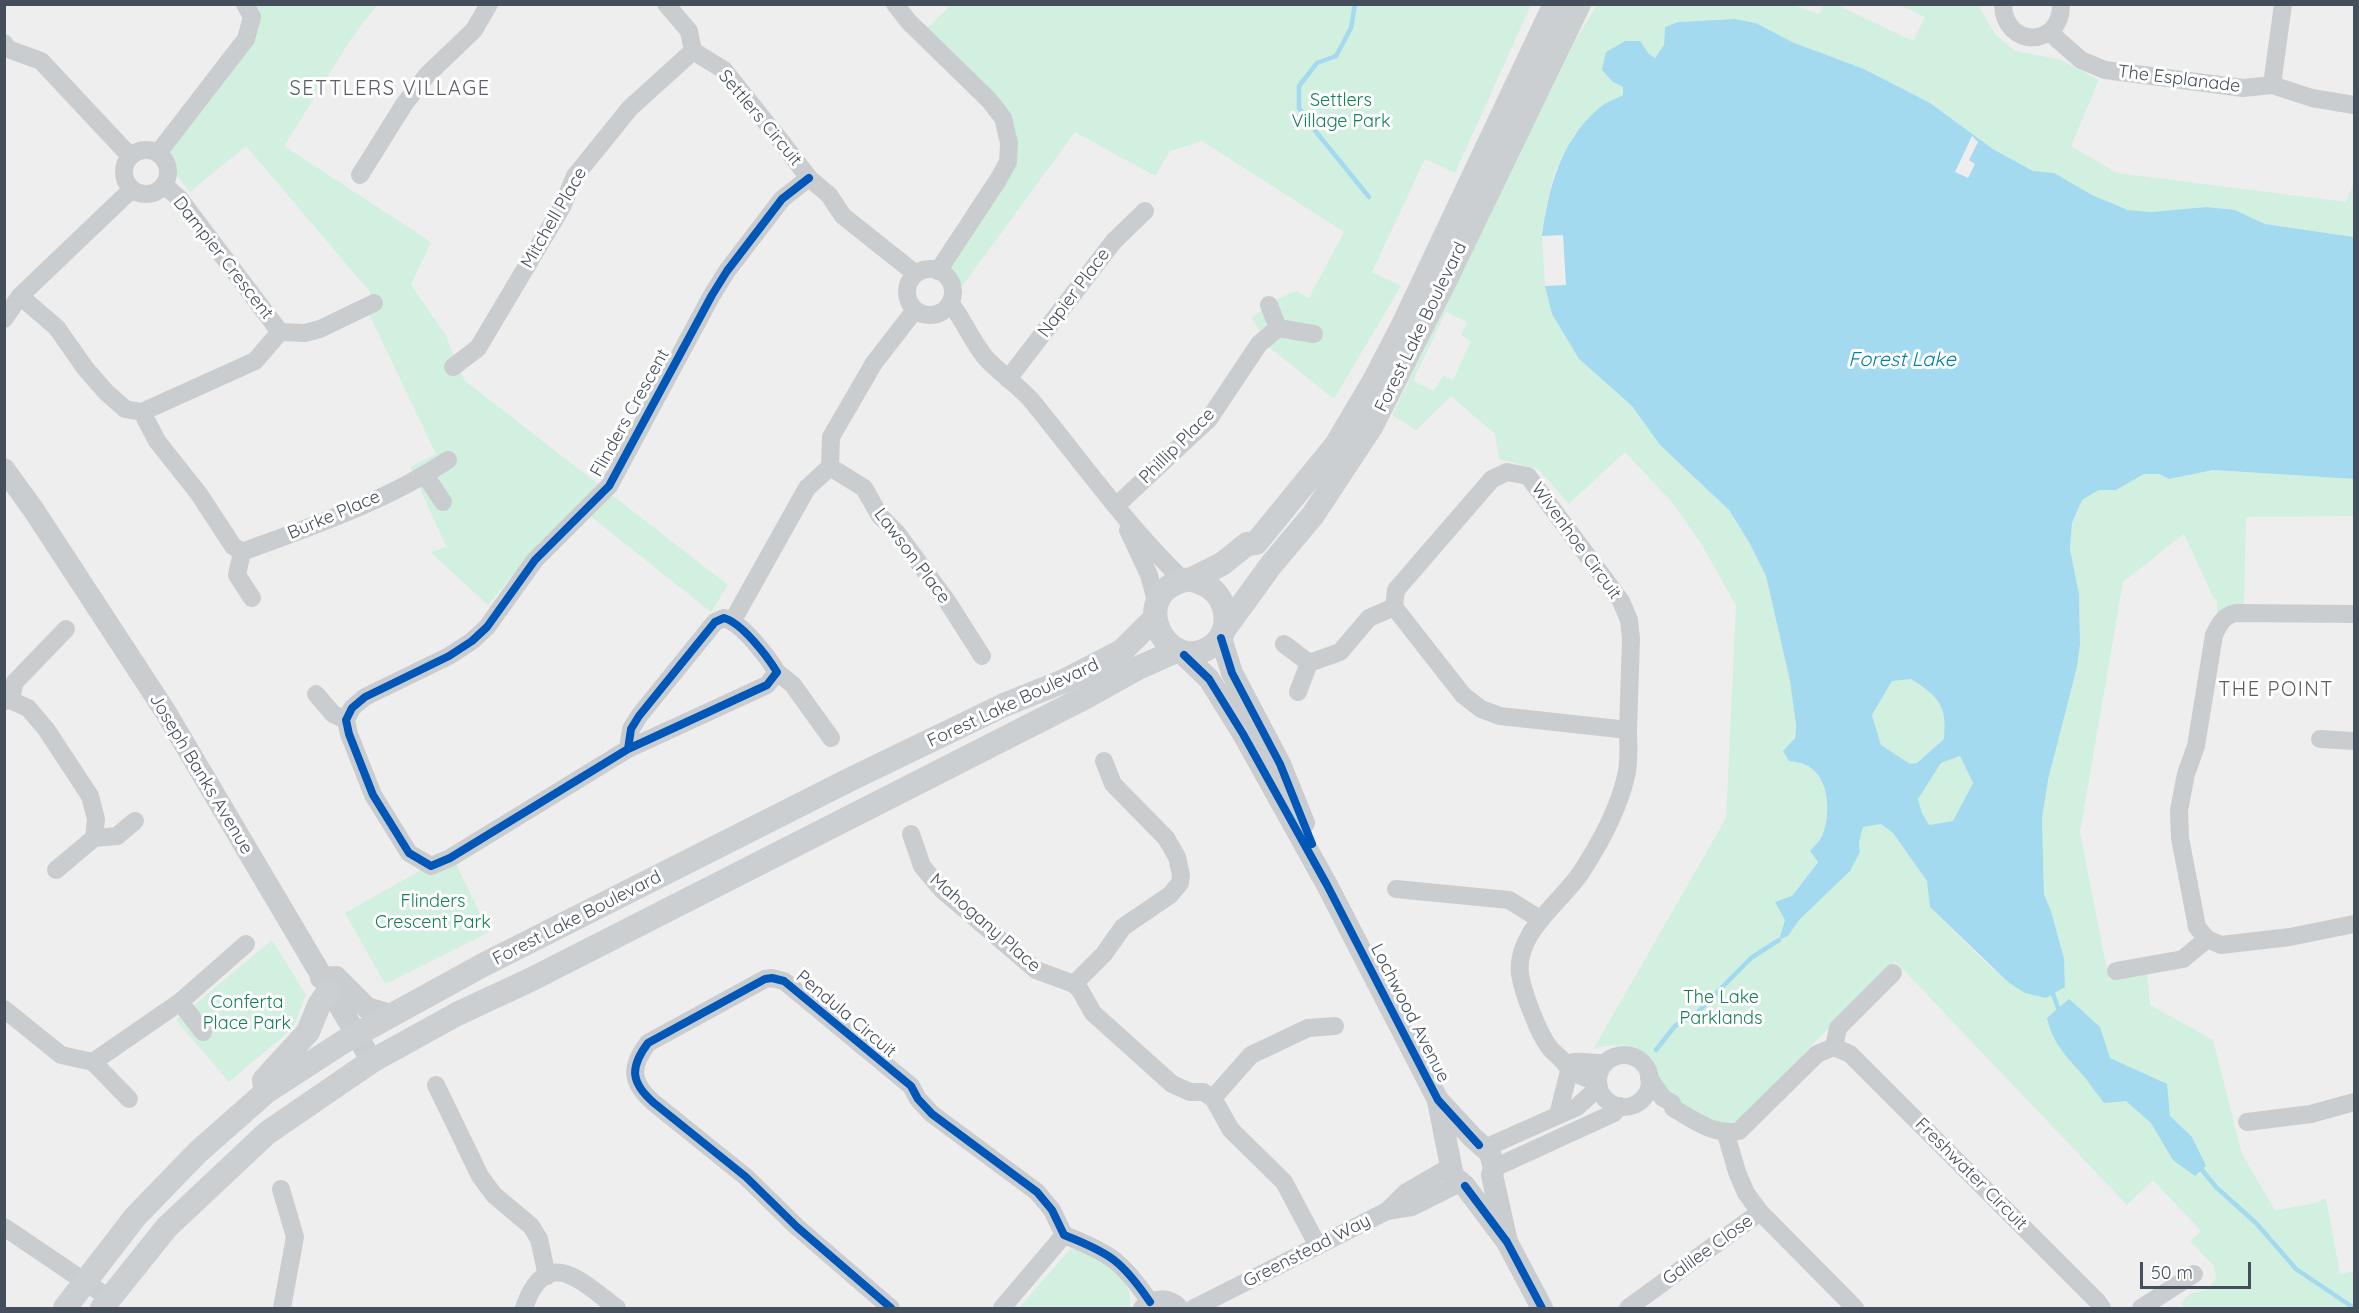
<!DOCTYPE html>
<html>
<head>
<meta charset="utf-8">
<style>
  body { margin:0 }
  #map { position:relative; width:2359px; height:1313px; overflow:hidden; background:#efeeee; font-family:Quicksand,sans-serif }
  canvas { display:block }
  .frame { position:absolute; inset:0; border:6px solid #454f5c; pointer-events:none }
  .scale { position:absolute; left:2140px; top:1262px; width:111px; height:27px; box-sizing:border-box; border:3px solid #454f5c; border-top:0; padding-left:8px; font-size:18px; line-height:21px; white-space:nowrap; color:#454f5c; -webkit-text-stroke:4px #fff; paint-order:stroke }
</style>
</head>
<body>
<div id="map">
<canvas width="2359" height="1313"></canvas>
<div class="frame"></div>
<div class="scale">50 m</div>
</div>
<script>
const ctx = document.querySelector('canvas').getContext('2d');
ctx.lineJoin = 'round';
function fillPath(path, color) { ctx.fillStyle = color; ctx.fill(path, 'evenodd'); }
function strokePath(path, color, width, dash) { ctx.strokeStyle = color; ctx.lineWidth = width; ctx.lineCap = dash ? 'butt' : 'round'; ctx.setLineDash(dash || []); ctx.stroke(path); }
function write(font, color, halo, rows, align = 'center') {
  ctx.font = font + ' Quicksand,sans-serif'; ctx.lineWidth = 6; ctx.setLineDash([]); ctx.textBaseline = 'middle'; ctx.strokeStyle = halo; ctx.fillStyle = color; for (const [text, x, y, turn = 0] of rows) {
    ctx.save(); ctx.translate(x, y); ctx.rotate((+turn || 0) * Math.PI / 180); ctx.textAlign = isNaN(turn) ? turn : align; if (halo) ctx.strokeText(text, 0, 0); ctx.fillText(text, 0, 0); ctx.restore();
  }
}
fillPath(new Path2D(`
  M1790 4 1819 14 1824 5H1837L1913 41 1925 17 1899 5H1978L1995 34 2015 51 2059 59 2099 80 2071 146 2117 173 2346 202 2354 182V237L2265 224 2235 210 2206 207 2151 212 2128 210 2092 195 2054 174 2033 171 1993 149 1930 103 1864 69 1792 42 1756 23 1735 19 1678 22 1665 27 1664 45 1655 58 1649 54 1613 82 1623 87 1624 95 1600 107 1574 135 1554 174 1546 206 1542 236 1545 286 1552 314 1579 359 1632 406 1660 445 1729 510 1750 544 1766 576 1790 681 1796 725 1789 761C1795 762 1803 763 1808 766 1830 780 1831 814 1822 836 1819 842 1814 846 1810 851L1818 861 1792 896 1780 939 1788 936 1800 919 1860 852 1859 842 1863 827 1881 824 1893 833 1927 881 1930 907 1985 962 2008 982 2065 987 2064 958 2051 911 2044 894 2042 819 2048 780 2077 667 2080 644 2079 594 2070 549 2072 523 2082 500 2099 490H2116L2144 474H2159L2169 479 2213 470 2354 479V516L2246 517 2244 606 2217 616V600L2213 597 2184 534 2123 582 2080 832 2109 980 2147 974 2150 1005 2213 1040 2242 1154 2275 1210 2312 1204 2326 1198 2340 1274 2354 1271V1308H2185L2180 1303 2190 1294 2207 1290 2216 1278 2214 1266 2190 1241 2201 1231 2153 1180 2127 1205 1895 961 1737 1121C1731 1122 1725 1124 1719 1123 1701 1120 1668 1098 1658 1083 1649 1071 1647 1054 1631 1047 1619 1043 1606 1047 1594 1048L1726 818 1736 606 1702 545 1672 502 1625 452 1569 504 1538 469 1499 459 1495 434 1451 396 1416 430 1392 415 1575 41 1597 5ZM1446 312 1467 322 1461 335 1471 341 1453 380 1443 375 1434 391 1413 381Z
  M245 5H377L351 39 284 146 431 242 411 285 445 334 464 380 728 585 711 612 579 507 540 542 488 605 431 553 446 546 410 467 436 454 370 316V292L246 146 190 192 158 153 246 39Z
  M951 5H1531L1455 173 1425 159 1372 272 1401 286 1334 399 1269 347 1252 318 1269 303 1295 291 1309 298 1344 232 1202 141 1170 151 1155 176 1075 132 963 285 938 271 998 180 1003 118 921 34Z
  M1911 679C1939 697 1947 705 1944 739L1917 763 1909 764 1881 745 1872 715 1892 681Z
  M1960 756 1973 783 1953 821 1929 825 1922 813 1918 799 1941 763Z
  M456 864 489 932 385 984 345 913 425 868Z
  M272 940 306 995 293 1028 229 1082 176 1020Z
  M1070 1249C1100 1252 1134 1274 1130 1308H1019Z`), '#d1f0df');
fillPath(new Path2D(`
  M1735 19 1756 23 1792 42 1864 69 1930 103 1993 149 2033 171 2054 173 2092 195 2128 210 2151 212 2206 207 2235 210 2265 224 2354 237V479L2213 470 2169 479 2159 474H2144L2116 490H2099L2082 500 2072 523 2070 549 2079 594 2080 644 2077 667 2048 780 2042 819 2044 894 2051 911 2064 958 2065 987 2046 998 2025 993 2008 982 1930 907 1927 881 1893 833 1881 824 1863 827 1859 842 1860 852 1850 871 1800 919 1788 936 1779 940 1785 920 1775 902 1792 896 1818 862 1810 851C1814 846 1819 842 1822 836 1831 815 1830 779 1808 766 1803 763 1795 762 1789 761L1783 751 1795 738 1796 725 1790 681 1766 576 1750 544 1729 510 1660 445 1632 406 1579 359 1552 314 1545 286 1566 285 1563 235 1542 236C1548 189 1561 140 1599 108 1606 102 1616 99 1623 95V87L1613 82 1602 70 1606 52 1625 41H1640L1649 54 1655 58 1664 45 1665 27 1678 22ZM1911 679C1939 697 1947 705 1944 739L1917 763 1910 764 1881 745 1872 715 1892 681ZM1960 756 1973 783 1953 821 1929 825 1922 813 1918 799 1941 763Z
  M2069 999 2100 1027 2110 1058 2167 1084 2170 1116 2192 1137 2206 1166 2195 1176 2173 1160 2151 1123 2126 1101 2104 1103C2096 1093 2089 1082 2081 1073 2064 1054 2053 1043 2047 1018Z`), '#a4daef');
fillPath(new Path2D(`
  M1972 136 1978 142 1969 160 1975 164 1968 178 1955 172Z`), '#efeeee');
strokePath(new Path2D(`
  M1355 4 1351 28 1336 56 1317 63 1299 86V108L1317 133 1369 197
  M2053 994 2058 1008
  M1656 1050 1675 1026 1697 1013 1751 958 1779 940
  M2202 1170 2216 1187 2257 1224 2296 1269 2354 1308`), '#a4daef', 4.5);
strokePath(new Path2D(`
  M666 4 689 31 693 51 724 70 780 140 809 178 829 195 843 216 916 274
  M895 4 909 22 989 100 1003 118 1009 143 1008 162 998 180 938 271
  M2003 4C2004 49 2062 48 2061 4
  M2051 31 2057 39 2081 60 2105 70 2243 88 2272 85 2312 98 2354 105
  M4 43 8 49 41 61 130 156
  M2272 85 2283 4
  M124 172a22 22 0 1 1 44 0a22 22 0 1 1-44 0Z
  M158 153 246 39 252 17 245 4
  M360 175 405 103 427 75 474 30 489 4
  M907 292a23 23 0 1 1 46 0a23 23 0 1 1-46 0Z
  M20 296 57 328 85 368 106 392 125 409 142 412 255 361 280 332 179 198 164 185
  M950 303C964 320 971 340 985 357 999 373 1018 385 1032 401 1081 461 1127 526 1183 580
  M1269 305 1278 328 1314 334
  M4 319 20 296 132 189
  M280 332 305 333 320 329 374 303
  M453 367 478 348 562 207 575 176 630 108 693 51
  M1008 379 1114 241 1145 211
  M142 412 157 441 199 494 233 546 242 552C312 526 385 502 448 460
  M830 467 864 488 880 516 897 533 947 601 982 656
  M1507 472 1528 476 1621 601 1629 620 1631 639 1628 730 1500 716 1481 709 1463 695 1394 607 1396 590 1492 479Z
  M425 475 443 502
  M1117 505 1209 419 1259 344 1278 328
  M1128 530 1149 575 1156 601
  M242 552 237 575 252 598
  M2354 614 2236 613C2223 616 2220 623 2214 635L2196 746 2186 774 2179 810 2180 838 2197 927 2207 939 2221 945 2290 937 2354 924
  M733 620 807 488 830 467 831 437 874 363 915 310
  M1284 644 1309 663 1298 692
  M1309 663 1340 652 1369 618 1394 607
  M777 672 793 685 831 738
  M316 694 333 714 346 720
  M10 700 15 682 66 629
  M4 701 10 700 28 708 46 729 90 796 96 819 94 838 56 870
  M2320 739 2354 741
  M628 749 631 729 639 716 715 622 724 618C742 623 767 656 777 672L767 685 628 749 450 858 431 866 409 853 373 795 349 734 346 720 352 708 365 697 449 656 472 641 487 627 535 560 609 486 712 295 727 271 782 199 809 178
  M911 834 922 866 942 890 1036 970 1074 984 1080 990 1093 1013 1172 1084 1190 1092H1203L1213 1098 1231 1130 1284 1182 1318 1246
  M94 838 117 836 135 821
  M1396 889 1509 900 1541 920
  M2116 971 2183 959 2207 939
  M1074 984 1104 954 1123 927 1170 895 1180 883 1181 875 1177 857 1166 838 1113 784 1104 761
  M180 1002 203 1032
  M4 1009 61 1055 93 1062 180 1002 246 944
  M1834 1047 1838 1028 1893 973
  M1598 1081a26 26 0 1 1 52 0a26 26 0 1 1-52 0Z
  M93 1062 129 1099
  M1567 1064C1577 1059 1593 1064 1605 1063
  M1649 1078 1663 1098 1672 1103 1673 1108C1694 1120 1714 1136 1739 1131L1817 1054 1834 1047 1850 1054 2097 1301 2102 1308
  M1598 1083 1569 1071C1566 1060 1556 1056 1549 1047 1538 1032 1523 993 1520 974 1515 932 1562 902 1582 871 1600 843 1619 808 1626 776 1630 761 1628 744 1628 730
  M436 1085 480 1176 494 1195 531 1226 539 1239 547 1276
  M1213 1098 1251 1055 1308 1028 1335 1026
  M1558 1115 1569 1071
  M2247 1122 2311 1114 2354 1102
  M1726 1134 1737 1172 1746 1193 1760 1212 1855 1308
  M1485 1148 1577 1107 1599 1087
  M1494 1168 1614 1113 1620 1106
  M281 1189 295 1237 282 1308
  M1387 1211 1412 1207 1460 1183
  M4 1227 109 1298
  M524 1308C546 1243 582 1282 617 1308
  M891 1308 797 1227 746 1177 654 1103C631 1083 629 1068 648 1043L765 979 772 978 784 981 911 1086 918 1099 932 1114 1037 1192 1052 1210 1064 1235C1110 1253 1122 1261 1150 1302
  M1002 1308 1064 1235
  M1142 1308C1154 1297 1169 1296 1180 1308
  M1194 1308 1387 1211 1405 1193 1451 1166
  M1628 1308 1760 1212
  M2141 1308 2194 1274`), '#cacdd0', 18);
strokePath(new Path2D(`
  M4 469 33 509 165 711 372 1061
  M1221 638 1232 673 1280 764 1304 823
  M1184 655 1209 679 1243 734 1327 885 1438 1100 1473 1138 1490 1153 1494 1168 1492 1175 1507 1242
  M321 978 336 977 367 1008 391 1015
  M1438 1101 1453 1176 1465 1186 1507 1242 1542 1308`), '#cacdd0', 22);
strokePath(new Path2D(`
  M1192 579 1222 564 1247 544 1256 543 1336 445 1375 379 1403 325 1555 4
  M1192 579C1197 582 1204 584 1209 587 1229 601 1232 632 1212 646 1164 679 1123 587 1192 579Z
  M1226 627 1271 565 1313 515 1371 427 1445 281 1579 4
  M265 1087 264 1080 308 1032 319 1005 329 991
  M65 1308 135 1217 198 1152 266 1092 343 1042 483 965 851 779 1004 705 1064 681 1122 651 1155 618
  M102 1308 167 1227 267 1133 372 1061 457 1014 530 980 1084 698 1138 668 1176 651`), '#cbcfd2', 24);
strokePath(new Path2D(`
  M1221 638 1232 673 1280 764 1312 844
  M1184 655 1209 679 1243 734 1327 885 1438 1100 1479 1145
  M628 749 631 729 639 716 715 622 724 618C742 623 767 656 777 672L767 685 628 749 450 858 431 866 409 853 373 795 349 734 346 720 352 708 365 697 449 656 472 641 487 627 535 560 609 486 712 295 727 271 782 199 809 178
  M1465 1186 1507 1242 1542 1308
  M891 1308 797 1227 746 1177 654 1103C631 1083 629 1068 648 1043L765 979 772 978 784 981 911 1086 918 1099 932 1114 1037 1192 1052 1210 1064 1235C1110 1253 1122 1261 1150 1302`), '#0057b8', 8);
write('18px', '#454f5c', '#fff', [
  ["The Esplanade",2179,79,7],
  ["Settlers Circuit",760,118,50],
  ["Mitchell Place",554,218,-60],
  ["Dampier Crescent",223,258,52],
  ["Napier Place",1074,293,-53],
  ["Forest Lake Boulevard",1421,327,-64],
  ["Flinders Crescent",630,413,-61],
  ["Phillip Place",1177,446,-45],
  ["Burke Place",334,515,-23],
  ["Wivenhoe Circuit",1576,541,54],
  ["Lawson Place",912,556,53],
  ["Forest Lake Boulevard",1013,703,-25],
  ["Joseph Banks Avenue",201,774,59],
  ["Forest Lake Boulevard",577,918,-27],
  ["Mahogany Place",985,923,41],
  ["Lochwood Avenue",1410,1013,63],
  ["Pendula Circuit",846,1014,40],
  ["Freshwater Circuit",1971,1174,45],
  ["Galilee Close",1708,1250,-36],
  ["Greenstead Way",1307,1251,-27]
]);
write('18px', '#128151', '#fff', [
  ["Settlers",1341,101],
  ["Village Park",1341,122],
  ["Flinders",433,902],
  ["Crescent Park",433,923],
  ["The Lake",1721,998],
  ["Parklands",1721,1019],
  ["Conferta",247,1003],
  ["Place Park",247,1024]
]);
ctx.letterSpacing = '1.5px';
write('20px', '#5a5d63', '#fff', [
  ["SETTLERS VILLAGE",390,89],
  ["THE POINT",2276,690]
]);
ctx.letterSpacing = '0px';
write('italic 20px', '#057fae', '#fff', [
  ["Forest Lake",1902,360]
]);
</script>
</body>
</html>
